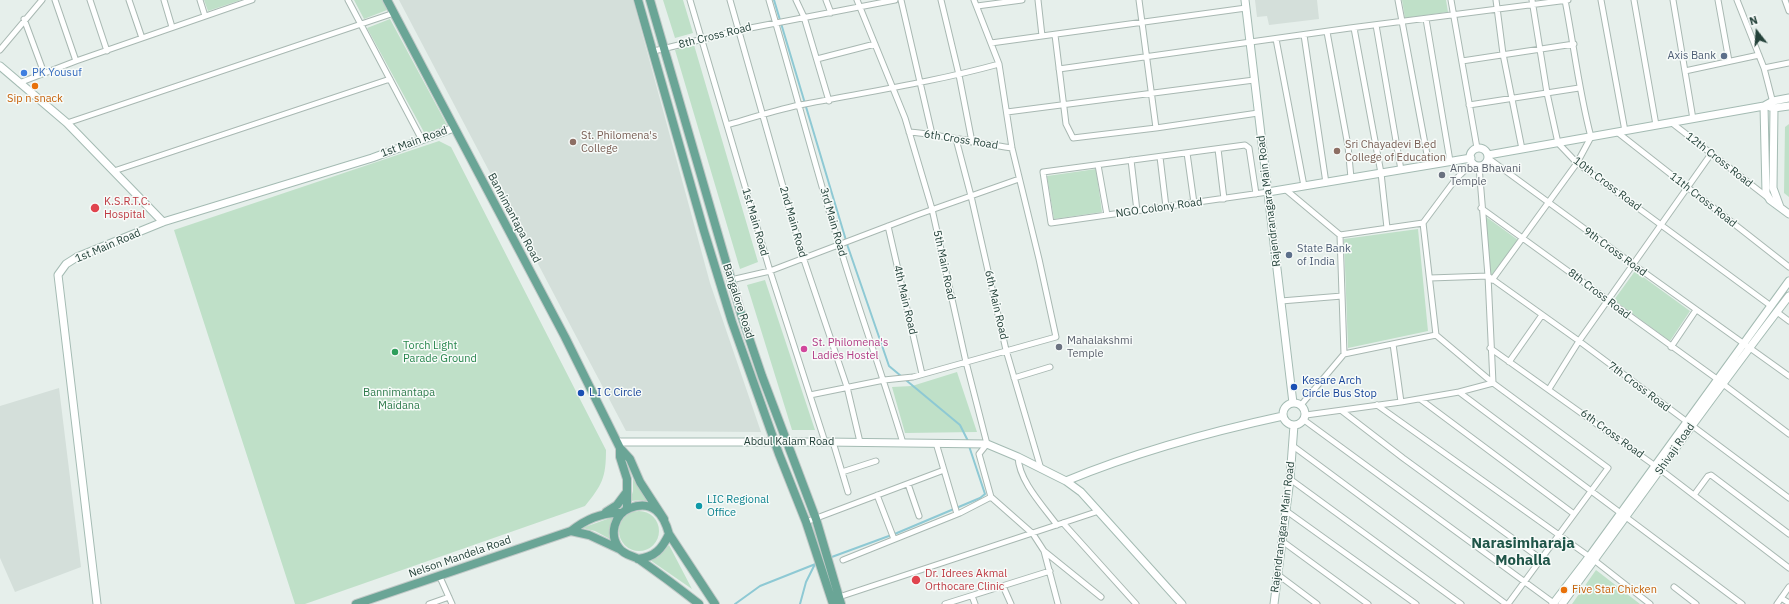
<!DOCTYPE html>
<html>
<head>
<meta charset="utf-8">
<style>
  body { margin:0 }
  #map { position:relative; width:1789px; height:604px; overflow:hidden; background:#e6efeb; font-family:"IBM Plex Sans",sans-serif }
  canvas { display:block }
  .north { position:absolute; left:1737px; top:12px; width:40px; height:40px; -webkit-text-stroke:3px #f7fbf9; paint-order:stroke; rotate:343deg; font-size:11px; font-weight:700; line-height:16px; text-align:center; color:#24423a }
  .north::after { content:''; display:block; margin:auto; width:14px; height:18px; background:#24423a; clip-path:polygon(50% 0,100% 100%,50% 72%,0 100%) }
</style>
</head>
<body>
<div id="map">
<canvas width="1789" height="604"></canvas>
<div class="north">N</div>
</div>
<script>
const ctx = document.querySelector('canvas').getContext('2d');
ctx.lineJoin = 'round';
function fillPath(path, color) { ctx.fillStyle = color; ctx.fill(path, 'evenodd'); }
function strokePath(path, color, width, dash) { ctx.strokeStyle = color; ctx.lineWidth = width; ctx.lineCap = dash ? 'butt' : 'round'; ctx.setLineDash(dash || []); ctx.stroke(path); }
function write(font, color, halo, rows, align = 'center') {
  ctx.font = font + ' "IBM Plex Sans",sans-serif'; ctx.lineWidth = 3; ctx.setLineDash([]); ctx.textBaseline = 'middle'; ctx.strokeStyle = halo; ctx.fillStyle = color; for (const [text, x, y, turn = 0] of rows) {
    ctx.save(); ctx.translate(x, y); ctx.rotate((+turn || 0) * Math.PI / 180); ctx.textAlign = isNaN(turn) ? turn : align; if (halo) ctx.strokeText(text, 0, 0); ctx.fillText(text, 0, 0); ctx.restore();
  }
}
fillPath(new Path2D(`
  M399 0H633L710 283 761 432 626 431Z
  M1255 0H1317L1319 19 1269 25 1267 16 1257 17Z
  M59 388 81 567 15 592 0 558V406Z`), '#d4dfda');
fillPath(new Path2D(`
  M204 0H241L208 11Z
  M354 0H382L387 10 364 19Z
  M663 0H683L693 33 675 38Z
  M1402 0H1446L1448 12 1405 18Z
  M390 19 447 125 425 134 367 28Z
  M694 45 758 262 740 269 675 50Z
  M1789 124V197L1784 193 1785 127Z
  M439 141 451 147 606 450C606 478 602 485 585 506L305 604H295L174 230Z
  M1096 169 1102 212 1054 219 1047 176Z
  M1485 216 1518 240 1491 276Z
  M1418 229 1428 331 1348 348 1344 239Z
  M1635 271 1690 311 1670 341 1614 300Z
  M765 280 815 430H792L747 285Z
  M957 372 977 432 905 433 892 387 912 386Z
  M633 479 649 503 643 500 630 501 633 491Z
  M619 531a20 20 0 1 1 40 0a20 20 0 1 1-40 0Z
  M613 517 609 531 610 539 595 531 582 528Z
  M669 545 692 589 650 560 658 557Z
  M1596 570 1640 604H1572Z`), '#bfe0c8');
strokePath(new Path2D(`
  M774 0 848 247 889 366 960 425 968 441
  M829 558 897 533 980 498 985 494 969 446
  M735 604 760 586 818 563
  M800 604 806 582 815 564`), '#8ec9d4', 2);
const street = new Path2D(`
  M55 0 76 61
  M90 0 107 51
  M129 0 142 38
  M164 0 172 27
  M200 0 205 16
  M348 0 422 140
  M690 0 770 271 825 442
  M730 0 803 257 847 387 860 442
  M769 0C793 81 814 163 839 244 859 311 883 376 903 443
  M796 0 804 17 829 101
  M826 0 831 13
  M857 0 905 118 932 209 966 362 987 444 979 454 991 497 1033 534 1044 551 1058 604
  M901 0 932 134
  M941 0 959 75 972 142
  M1038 0 1042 36
  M1139 0 1156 128
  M1398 0 1429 165
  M1451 0 1477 148
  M1496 0 1503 54 1522 149
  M1532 0 1547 93 1558 143 1577 163 1771 306
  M1601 0 1625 131
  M1634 0 1656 125
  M1673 0 1693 119
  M1718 0 1729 61
  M1737 0 1764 68 1773 103
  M1785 0 1789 11
  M977 6 1022 0
  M24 19 44 73
  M1426 19 1450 161
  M1376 25 1401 170
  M1354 28 1381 173 1387 228
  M1327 32 1348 146 1351 178
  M1055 35 1066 124 1073 138 1156 128 1258 113
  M1304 35 1326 183
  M1276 39 1304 186
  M991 43 1246 8
  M0 50 42 0
  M654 51 740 30 895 0
  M817 59 875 44
  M1462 61 1574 44
  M1764 68 1789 63
  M1059 69 1350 28 1568 0
  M1685 71 1759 55
  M19 83 76 61 252 0
  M1469 105 1579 88
  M1007 112 1254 80
  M67 123 394 13
  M1672 123 1767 197
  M727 125C751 118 776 110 800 105 867 92 934 82 999 64
  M909 132C944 135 978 143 1012 148
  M1617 132 1789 267
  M956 139 971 196 1006 350 1041 469
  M1218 149 1224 199
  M1187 153 1194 203
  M1160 157 1166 207
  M1488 158 1634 265 1789 376
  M1131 160 1137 211
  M1098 165 1107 215
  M114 171 390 79
  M1285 189 1340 235 1344 354
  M1256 194 1249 148 1245 145 1043 172 1051 223 1268 192
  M1481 208 1717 379
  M888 226 922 374
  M1340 235 1423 223
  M1488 276 1579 341 1789 498
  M1430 278 1488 276
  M731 280 770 271 917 215 1019 179
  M1492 280 1577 163 1591 137C1579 92 1574 46 1565 0
  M1281 301 1342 296
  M1777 312 1789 321
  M1436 335 1493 383 1608 468 1508 604
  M1393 344 1401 402
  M1671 347 1696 310
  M1490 348 1661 470 1789 568
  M1509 362 1542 315
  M1014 378 1050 367
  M1723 384 1789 434
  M1549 389 1579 341 1711 154
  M1459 392 1493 383 1488 276 1479 166
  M810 395 884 380 913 377 1056 337 1039 259 1012 148 999 64 974 0
  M1420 399 1574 514
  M1301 405 1344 354 1436 335 1423 223 1455 180 1472 163
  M1377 405 1594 560 1650 604
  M1342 411 1403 458 1541 559
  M1306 415 1401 402 1459 392 1742 604
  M1304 420 1555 604
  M833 442 848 492
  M936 443 957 514
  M1293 446 1506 604
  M1018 457C1019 481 1043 506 1057 525
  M842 472 876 461
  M1290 479 1461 604
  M908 484 919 516
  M877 495 894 539
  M1694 495 1708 476 1711 475 1789 534
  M1285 510 1416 604
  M806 522 944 470
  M1063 523 1136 604
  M1282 541 1368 604
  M1044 551 1101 597
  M843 560 960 513 991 497
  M1277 574 1317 604
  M439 575 452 604
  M1003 586 1011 604
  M1674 587 1696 604
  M972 596 975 604
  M839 597 1099 511
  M1781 598 1789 603
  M429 604 449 597
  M945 604 1050 571
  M1777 604 1789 587`);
const secondary = new Path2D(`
  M1245 0 1293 403
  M0 66 67 123 163 222
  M1764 106 1766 193 1770 200 1789 214
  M1770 107 1774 108 1789 106
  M1774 108 1773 188 1780 207
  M1470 157a9 9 0 1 1 18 0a9 9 0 1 1-18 0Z
  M1488 155 1764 106 1773 101 1789 98
  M1268 192 1471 158
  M1283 414a11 11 0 1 1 22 0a11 11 0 1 1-22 0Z
  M617 442H825L987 444 1018 457 1066 481 1081 492 1182 604
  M1066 481C1136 452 1209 432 1283 416
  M97 604 58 275 66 264 77 257 163 222 372 158 454 128
  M1274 604 1290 479 1294 425
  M1553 604 1589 557 1789 281
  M1562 604C1638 501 1711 397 1789 296`);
const primary = new Path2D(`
  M387 0 565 337 620 448 630 459 640 482 664 519
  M638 0 704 231 732 322 779 454 806 522 833 604
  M650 0 742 317 762 376 816 519 841 604
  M620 448V457L627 479V509
  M606 512 617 505 626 493
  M571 531 589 535 619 549
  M669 534 715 604
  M638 559C655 557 662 549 669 534 664 515 653 499 630 508 614 514 609 535 619 548 625 556 633 555 640 560 660 574 680 589 699 604
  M356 604 571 531C586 519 602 512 621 513`);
strokePath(street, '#a8b8b2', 7);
strokePath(secondary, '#a4bbb3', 9);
strokePath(primary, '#c2cac8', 10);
strokePath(street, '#fff', 5);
strokePath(secondary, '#fff', 7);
strokePath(primary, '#6aa596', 8);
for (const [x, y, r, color] of [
  [1724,56,4,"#5c6f8a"],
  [24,73,4,"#3f7fe0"],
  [35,86,4,"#e8710a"],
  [573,142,4,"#8d6e63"],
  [1337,151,4,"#8d6e63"],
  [1442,175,4,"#6b7280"],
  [95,208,5,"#e0444e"],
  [1289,255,4,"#5c6f8a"],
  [1059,347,4,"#6b7280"],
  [804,349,4,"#d1479c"],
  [395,352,4,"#2e9e5b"],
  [1294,387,4,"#1a4fb4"],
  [581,393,4,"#1a4fb4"],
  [699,506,4,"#0f9aa8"],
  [916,580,5,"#e0444e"],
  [1564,590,4,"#e8710a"]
]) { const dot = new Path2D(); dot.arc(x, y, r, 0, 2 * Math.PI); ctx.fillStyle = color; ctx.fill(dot); strokePath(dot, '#f7fbf9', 1.5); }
write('11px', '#24423a', '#f7fbf9', [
  ["8th Cross Road",715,36,-14],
  ["6th Cross Road",961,140,9],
  ["1st Main Road",414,142,-20],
  ["12th Cross Road",1719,160,38],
  ["10th Cross Road",1607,184,37],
  ["11th Cross Road",1703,200,38],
  ["Rajendranagara Main Road",1269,201,-97],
  ["NGO Colony Road",1159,208,-8],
  ["Bannimantapa Road",514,218,62],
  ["1st Main Road",755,222,74],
  ["2nd Main Road",793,222,74],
  ["3rd Main Road",833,222,74],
  ["1st Main Road",108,246,-23],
  ["9th Cross Road",1615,252,36],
  ["5th Main Road",944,265,78],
  ["8th Cross Road",1599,294,37],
  ["4th Main Road",905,300,77],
  ["Bangalore Road",738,301,72],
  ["6th Main Road",996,305,77],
  ["7th Cross Road",1639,387,37],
  ["6th Cross Road",1612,434,36],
  ["Abdul Kalam Road",789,442],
  ["Shivaji Road",1675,449,-55],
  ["Rajendranagara Main Road",1283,527,-83],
  ["Nelson Mandela Road",460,557,-19]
]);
write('11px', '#4e5e75', '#f7fbf9', [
  ["Axis Bank",1716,56],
  ["State Bank",1297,249,"left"],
  ["of India",1297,262,"left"]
], 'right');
write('11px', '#366cbe', '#f7fbf9', [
  ["PK Yousuf",32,73]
], 'left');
write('11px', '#c56008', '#f7fbf9', [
  ["Sip n snack",35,99],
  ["Five Star Chicken",1572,590,"left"]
]);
write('11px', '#785e54', '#f7fbf9', [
  ["St. Philomena's",581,136],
  ["College",581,149],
  ["Sri Chayadevi B.ed",1345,145],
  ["College of Education",1345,158]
], 'left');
write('11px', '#5b616d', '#f7fbf9', [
  ["Amba Bhavani",1450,169],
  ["Temple",1450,182],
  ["Mahalakshmi",1067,341],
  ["Temple",1067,354]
], 'left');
write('11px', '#be3a42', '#f7fbf9', [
  ["K.S.R.T.C.",104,202],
  ["Hospital",104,215],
  ["Dr. Idrees Akmal",925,574],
  ["Orthocare Clinic",925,587]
], 'left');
write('11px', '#b23c85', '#f7fbf9', [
  ["St. Philomena's",812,343],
  ["Ladies Hostel",812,356]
], 'left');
write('11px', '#27864d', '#f7fbf9', [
  ["Torch Light",403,346],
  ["Parade Ground",403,359]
], 'left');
write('11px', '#164399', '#f7fbf9', [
  ["Kesare Arch",1302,381],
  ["Circle Bus Stop",1302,394],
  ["L I C Circle",589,393]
], 'left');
write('11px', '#2d7a4b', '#f7fbf9', [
  ["Bannimantapa",399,393],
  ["Maidana",399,406]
]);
write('11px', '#0d838f', '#f7fbf9', [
  ["LIC Regional",707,500],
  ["Office",707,513]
], 'left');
write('bold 15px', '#1f5548', '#f7fbf9', [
  ["Narasimharaja",1523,544],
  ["Mohalla",1523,561]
]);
</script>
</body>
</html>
